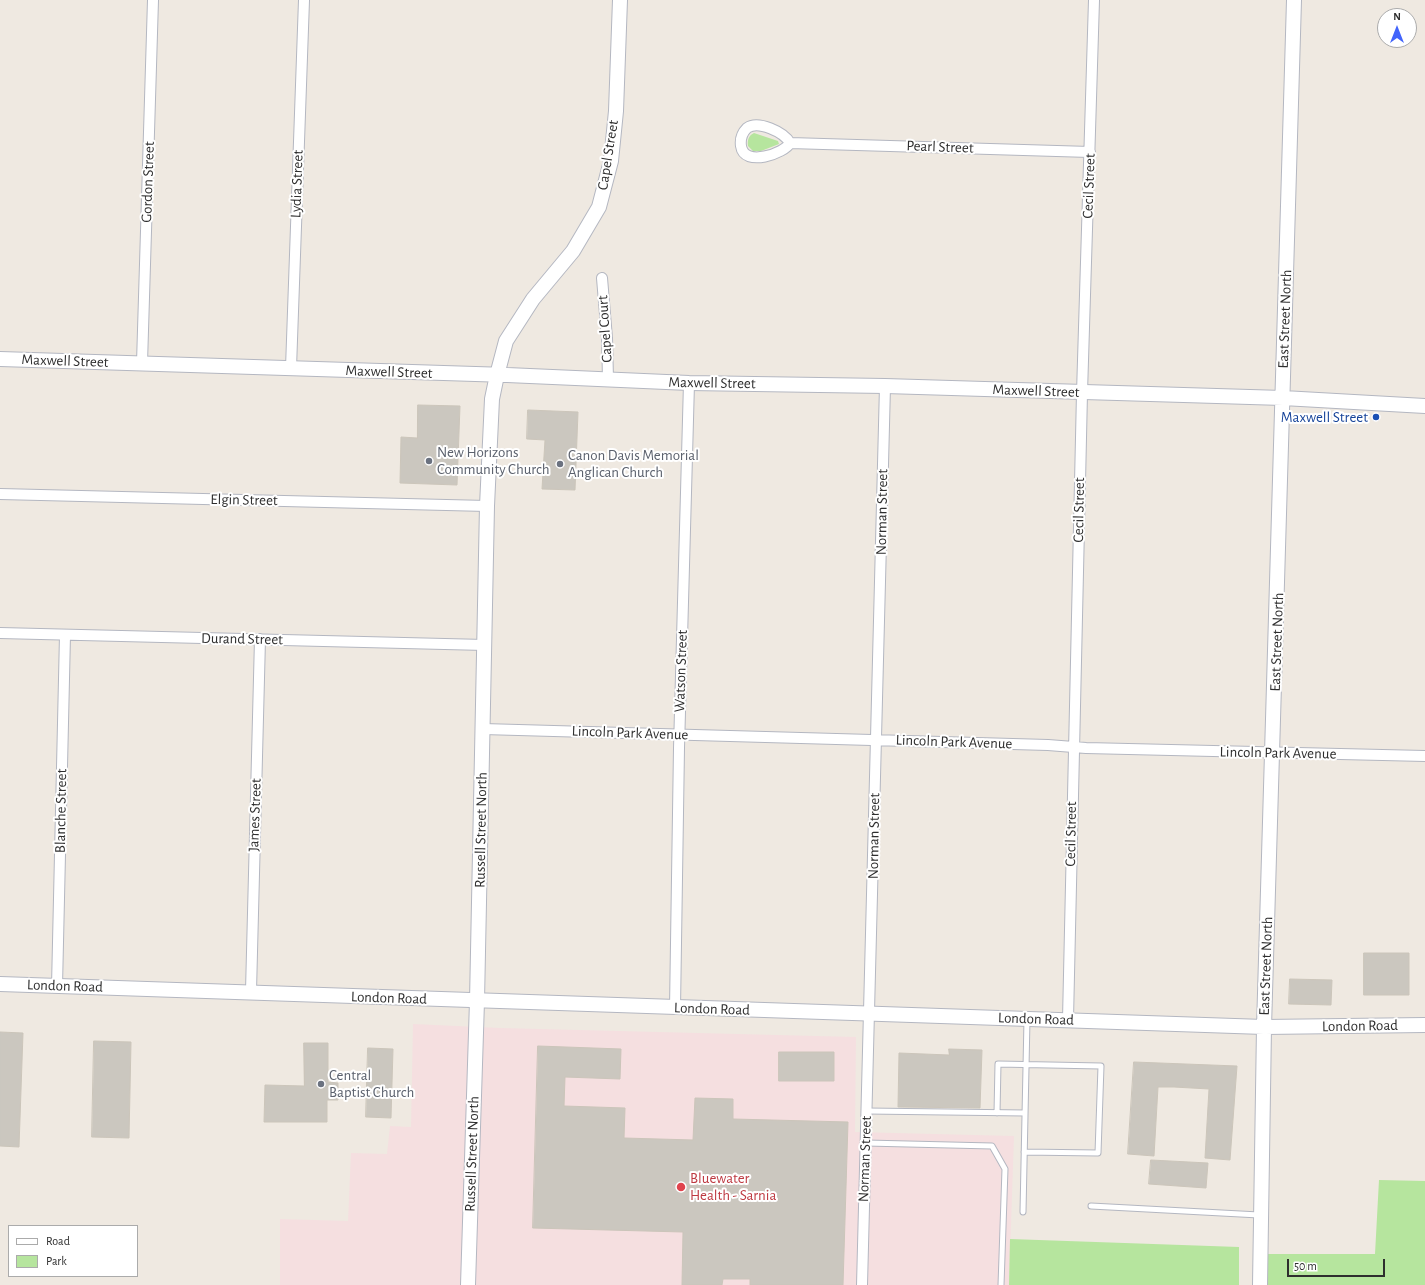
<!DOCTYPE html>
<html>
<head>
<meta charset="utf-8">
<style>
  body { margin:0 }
  #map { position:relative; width:1425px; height:1285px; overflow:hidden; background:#efe9e1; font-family:"Alegreya Sans",sans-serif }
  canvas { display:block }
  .legend { position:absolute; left:8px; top:1225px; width:130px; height:52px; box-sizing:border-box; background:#fff; border:1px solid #ababab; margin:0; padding:5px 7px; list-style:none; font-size:12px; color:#2e2e2e }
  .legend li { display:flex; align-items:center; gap:8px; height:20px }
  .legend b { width:20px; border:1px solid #ababab }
  .north { position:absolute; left:1377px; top:8px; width:40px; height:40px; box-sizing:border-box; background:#fff; border:1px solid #ababab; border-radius:50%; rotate:0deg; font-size:11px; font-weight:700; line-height:16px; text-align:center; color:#2e2e2e }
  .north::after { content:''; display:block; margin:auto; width:14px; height:18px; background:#4264fb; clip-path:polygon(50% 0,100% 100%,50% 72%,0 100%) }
  .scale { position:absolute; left:1287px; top:1259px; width:98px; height:18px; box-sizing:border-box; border:2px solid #2e2e2e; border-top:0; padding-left:5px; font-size:12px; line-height:14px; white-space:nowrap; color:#2e2e2e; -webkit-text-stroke:3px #fff; paint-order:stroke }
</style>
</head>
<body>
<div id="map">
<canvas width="1425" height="1285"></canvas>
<ul class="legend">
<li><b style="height:5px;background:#fff"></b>Road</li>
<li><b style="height:11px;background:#b6e59e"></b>Park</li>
</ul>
<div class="north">N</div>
<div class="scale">50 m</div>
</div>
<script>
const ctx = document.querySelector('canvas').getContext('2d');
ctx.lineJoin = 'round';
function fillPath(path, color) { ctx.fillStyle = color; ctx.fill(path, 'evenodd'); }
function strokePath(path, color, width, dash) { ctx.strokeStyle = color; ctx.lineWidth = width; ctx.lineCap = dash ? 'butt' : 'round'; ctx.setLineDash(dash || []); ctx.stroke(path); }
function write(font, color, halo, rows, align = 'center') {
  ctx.font = font + ' "Alegreya Sans",sans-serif'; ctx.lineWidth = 4; ctx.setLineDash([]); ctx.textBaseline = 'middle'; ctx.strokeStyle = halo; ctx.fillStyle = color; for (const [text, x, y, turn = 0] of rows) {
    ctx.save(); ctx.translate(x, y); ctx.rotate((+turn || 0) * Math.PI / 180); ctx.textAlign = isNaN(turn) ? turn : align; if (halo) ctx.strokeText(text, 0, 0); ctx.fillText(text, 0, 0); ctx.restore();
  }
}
fillPath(new Path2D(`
  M413 1024 500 1028 856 1037 855 1132 1014 1136 1009 1285H280V1219L348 1221 351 1153 387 1154 390 1126 411 1127Z`), '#f5dfe0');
fillPath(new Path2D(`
  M754 133 778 141 779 144 761 151H753L748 146C747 140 749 135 754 133Z
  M1379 1180 1425 1181V1285H1260L1261 1254H1375Z
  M1010 1239 1239 1247V1285H1009Z`), '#b6e59e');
const building = new Path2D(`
  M418 405 460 406 457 485 400 483 401 437 417 438Z
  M528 410 578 412 575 490 542 489 545 440 527 439Z
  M1364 953H1409V995H1364Z
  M1290 979 1332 980 1331 1005 1289 1004Z
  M0 1032 23 1033 19 1147 0 1146Z
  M94 1041 131 1042 129 1138 92 1137Z
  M304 1043H328V1082L338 1083V1100H327V1122H264L265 1085 304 1086Z
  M538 1046 621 1049 620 1079 565 1077 564 1106 625 1108 624 1138 693 1140 695 1098 733 1099V1119L848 1122 843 1285H750V1279H723L722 1285H682L683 1232 533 1228Z
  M368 1048 393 1049 391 1118 366 1117Z
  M949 1049 982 1050 980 1108 898 1107 899 1053 949 1055Z
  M779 1052H834V1081H779Z
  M1134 1062 1237 1066 1230 1160 1205 1158 1209 1089 1174 1087H1158L1154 1156 1128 1154Z
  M1151 1160 1208 1163 1206 1188 1149 1184Z`);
fillPath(building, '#cbc7bf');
strokePath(building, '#cbc5ba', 1);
const lane = new Path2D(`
  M867 1111 1025 1113
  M997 1113 998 1064 1101 1066 1098 1153 1024 1152
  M866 1143 992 1146 1005 1169 1001 1285
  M1091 1206 1259 1215
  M1023 1212 1027 1019`);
const street = new Path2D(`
  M790 143C785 153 744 168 741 146 740 139 742 133 747 128 758 120 784 132 790 143L1090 152
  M602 278 607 338 608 379
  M142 363 153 0
  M291 368 304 0
  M0 494 487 506
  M0 633 485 645
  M483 729 1048 745 1086 748 1425 756
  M57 986 65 635
  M251 991 260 639
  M675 1008 679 748 689 383
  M1068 1019 1082 393 1094 0
  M862 1285 885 386`);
const secondary = new Path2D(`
  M0 359 507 375 689 383 885 386 1283 398 1425 406
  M0 984 1264 1027 1425 1025
  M468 1285 477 1001 487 506 492 399 497 375 506 341 533 299 573 251 599 207 611 161 616 111 620 0
  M1260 1285 1264 1027 1294 0`);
strokePath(lane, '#b4b7c1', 7);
strokePath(street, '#b4b7c1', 12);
strokePath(secondary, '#b4b7c1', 16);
strokePath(lane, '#fff', 5);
strokePath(street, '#fff', 10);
strokePath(secondary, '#fff', 14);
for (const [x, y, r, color] of [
  [1376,417,4,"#1a4fb4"],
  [429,461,4,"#6b7280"],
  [560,464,4,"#6b7280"],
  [321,1084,4,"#6b7280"],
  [681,1187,5,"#e0444e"]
]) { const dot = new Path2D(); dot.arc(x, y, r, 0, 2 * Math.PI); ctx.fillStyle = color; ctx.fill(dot); strokePath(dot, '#fff', 1.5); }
write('15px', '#2e2e2e', '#fff', [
  ["Pearl Street",940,147,2],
  ["Capel Street",608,155,-81],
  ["Gordon Street",148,182,-88],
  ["Lydia Street",297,184,-88],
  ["Cecil Street",1089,186,-88],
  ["East Street North",1285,319,-88],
  ["Capel Court",605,329,-94],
  ["Maxwell Street",65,361,2],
  ["Maxwell Street",389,372,2],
  ["Maxwell Street",712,383,1],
  ["Maxwell Street",1036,391,2],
  ["Elgin Street",244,500,1],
  ["Cecil Street",1079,510,-89],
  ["Norman Street",882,512,-89],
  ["Durand Street",242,639,1],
  ["East Street North",1277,642,-88],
  ["Watson Street",681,671,-88],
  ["Lincoln Park Avenue",630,733,2],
  ["Lincoln Park Avenue",954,742,2],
  ["Lincoln Park Avenue",1278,753,1],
  ["Blanche Street",61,811,-89],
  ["James Street",255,815,-88],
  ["Russell Street North",481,830,-89],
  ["Cecil Street",1071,834,-89],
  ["Norman Street",874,836,-89],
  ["East Street North",1266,966,-88],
  ["London Road",65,986,2],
  ["London Road",389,998,2],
  ["London Road",712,1009,2],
  ["London Road",1036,1019,2],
  ["London Road",1360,1026,-1],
  ["Russell Street North",472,1154,-88],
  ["Norman Street",865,1159,-88]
]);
write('15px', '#164399', '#fff', [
  ["Maxwell Street",1368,417]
], 'right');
write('15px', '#5b616d', '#fff', [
  ["New Horizons",437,452],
  ["Community Church",437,469],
  ["Canon Davis Memorial",568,455],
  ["Anglican Church",568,472],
  ["Central",329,1075],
  ["Baptist Church",329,1092]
], 'left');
write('15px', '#be3a42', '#fff', [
  ["Bluewater",690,1178],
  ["Health - Sarnia",690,1195]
], 'left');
</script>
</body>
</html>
